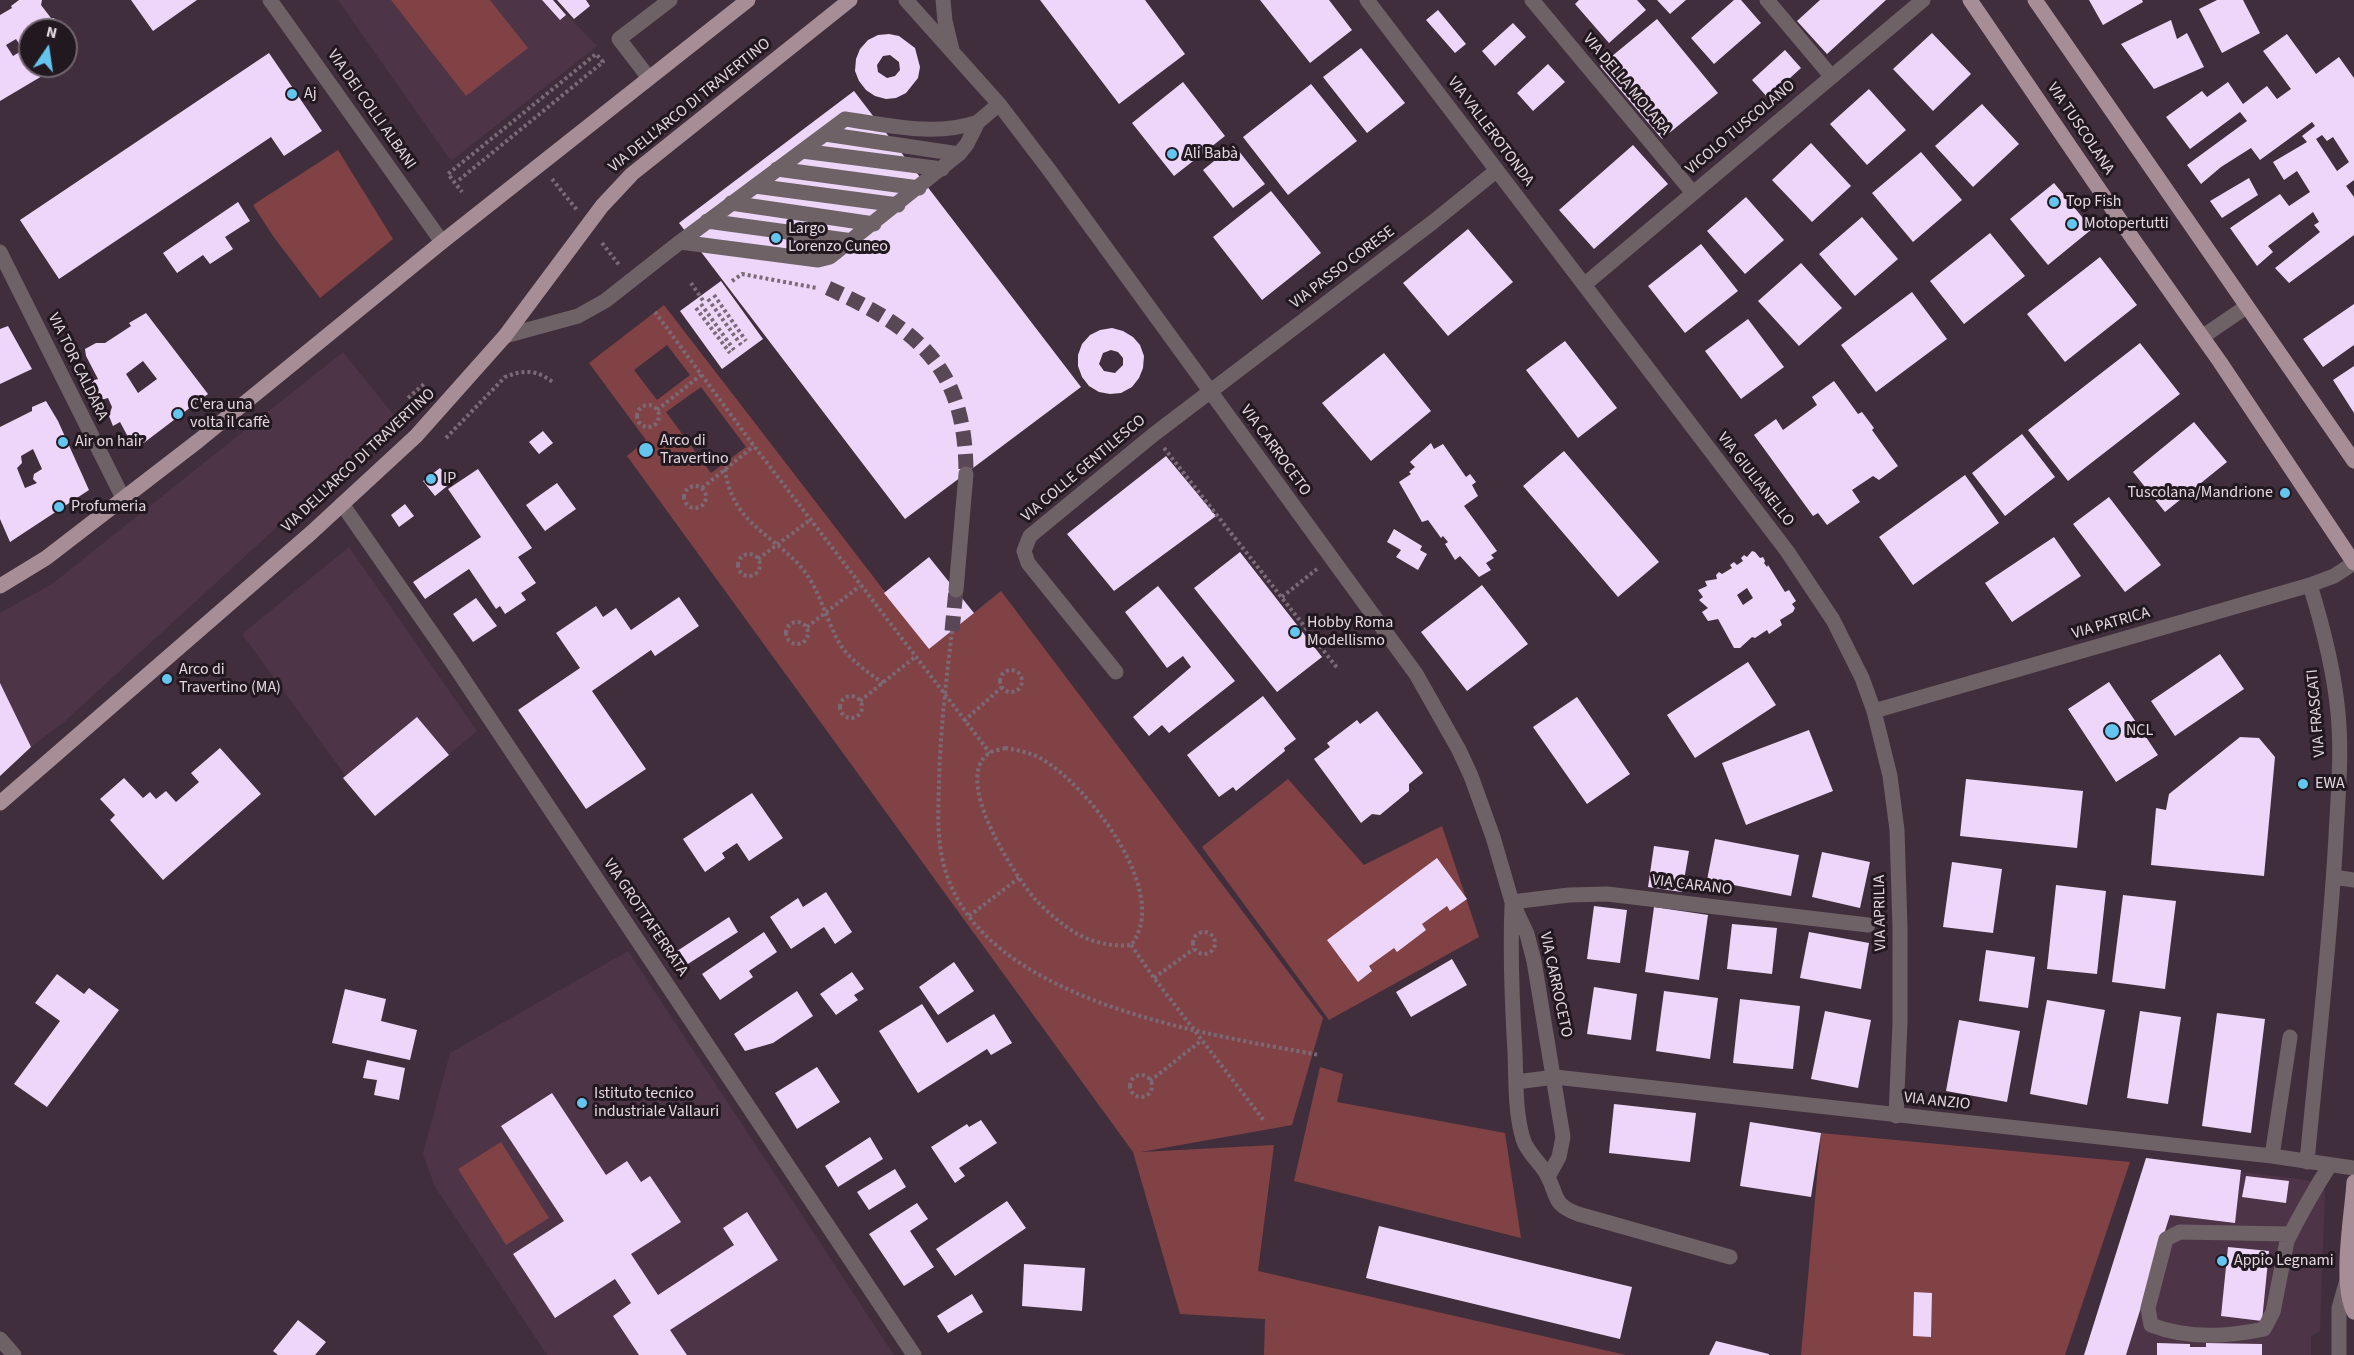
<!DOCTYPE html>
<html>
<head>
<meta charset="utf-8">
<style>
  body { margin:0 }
  #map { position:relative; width:2354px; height:1355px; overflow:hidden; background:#412e3c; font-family:"Source Sans 3",sans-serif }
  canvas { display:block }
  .north { position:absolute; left:18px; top:18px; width:60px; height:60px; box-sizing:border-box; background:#221920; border:2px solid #70656d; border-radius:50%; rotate:13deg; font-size:16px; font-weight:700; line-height:24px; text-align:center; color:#e4d7e0 }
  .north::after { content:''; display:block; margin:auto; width:21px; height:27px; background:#64c5ee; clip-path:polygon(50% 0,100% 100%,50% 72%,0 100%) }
</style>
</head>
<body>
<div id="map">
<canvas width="2354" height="1355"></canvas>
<div class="north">N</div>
</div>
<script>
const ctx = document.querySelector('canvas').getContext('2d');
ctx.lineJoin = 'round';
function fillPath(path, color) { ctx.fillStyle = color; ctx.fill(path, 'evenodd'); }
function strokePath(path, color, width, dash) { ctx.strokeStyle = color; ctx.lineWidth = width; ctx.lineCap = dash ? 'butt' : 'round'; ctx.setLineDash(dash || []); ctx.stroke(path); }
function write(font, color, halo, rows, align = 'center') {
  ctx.font = font + ' "Source Sans 3",sans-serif'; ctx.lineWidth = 6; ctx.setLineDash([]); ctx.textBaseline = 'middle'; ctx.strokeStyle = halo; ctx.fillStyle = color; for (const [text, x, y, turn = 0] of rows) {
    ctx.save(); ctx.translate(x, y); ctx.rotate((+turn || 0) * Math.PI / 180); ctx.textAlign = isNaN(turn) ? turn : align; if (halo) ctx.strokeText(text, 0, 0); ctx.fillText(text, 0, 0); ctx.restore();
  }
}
fillPath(new Path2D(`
  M338 0H553L597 46 451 161Z
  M343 352 396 418 64 722 31 747 0 776V613L52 584Z
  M349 547 477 731 375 816 242 634Z
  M628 951 894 1355H547L435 1187 423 1154 450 1053Z
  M2152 1161 2306 1180 2318 1184 2325 1191 2320 1331 2311 1336V1355H2092Z`), '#4d3447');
fillPath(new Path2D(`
  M391 0H490L528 48 466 96Z
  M338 150 393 239 320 298 273 236 253 205Z
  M664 305 929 649 1001 591 1323 1018 1292 1125 1141 1152 1274 1145 1258 1271 1626 1355H1264L1265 1319 1180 1314 1133 1152 627 456 646 440 589 363ZM667 345 690 375 657 400 634 370ZM701 387 746 447 711 473 666 412Z
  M1288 779 1364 865 1442 826 1479 937 1329 1020 1202 847Z
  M1320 1067 1343 1074 1337 1102 1505 1133 1521 1238 1294 1181Z
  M1821 1133 2130 1162 2065 1355H1801Z
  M501 1142 549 1218 506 1245 458 1169Z`), '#814245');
fillPath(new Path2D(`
  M19 0H42L41 5 51 18H54L57 23 55 26 57 30H30V66H59L0 101V15L12 8 11 6ZM16 39 23 50 13 56 6 45Z
  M131 0H197L153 31Z
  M542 0H553L566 15 560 20Z
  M557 0H586L590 6 574 19Z
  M1040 0H1145L1185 54 1119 104Z
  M1260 0H1329L1352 30 1310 63Z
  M1579 0H1637L1646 10 1609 43 1575 4Z
  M1657 0H1686L1670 14Z
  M1734 0H1741L1761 23 1714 64 1691 38Z
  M1820 0H1886L1827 54 1797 21Z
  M2089 0H2142L2143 2 2103 25Z
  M2217 0H2243L2260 33 2222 53 2199 9Z
  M1438 10 1466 44 1455 53 1426 20Z
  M1657 19 1718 93 1662 139 1600 66Z
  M2171 20 2177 39 2187 33 2204 67 2154 89 2121 44Z
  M1513 23 1526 37 1495 66 1482 51Z
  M1932 33 1971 74 1933 111 1893 69Z
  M889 34 899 36 915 48 920 67 918 78 906 93 896 98 886 99 875 96 866 90 859 81 855 71 856 59 860 49 868 40 878 35ZM890 55 899 62 900 70 895 76 887 78 878 72 877 65 883 56Z
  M2287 34 2316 74 2339 57 2354 78V180L2346 186 2354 197V235L2289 283 2275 268 2320 232 2314 225 2319 222 2313 212 2268 246 2273 252 2257 266 2230 228 2280 194 2289 206 2310 192 2297 171 2284 180 2273 162 2307 142 2302 136 2315 126 2312 122 2260 160 2251 148 2221 167 2201 184 2187 165 2247 121 2240 112 2190 149 2166 117 2202 91 2207 97 2228 82 2243 104 2267 86 2277 99 2291 89 2263 51ZM2322 135 2327 141 2333 137 2349 162 2337 171 2316 139Z
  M1361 48 1405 103 1367 133 1323 77Z
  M1785 50 1801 68 1768 98 1752 80Z
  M269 53 322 131 284 156 271 137 59 279 20 220Z
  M1548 64 1565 82 1533 111 1517 93Z
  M1183 82 1225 136 1174 176 1132 123Z
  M1311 84 1357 141 1288 195 1243 137Z
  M1869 89 1906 130 1867 165 1830 124Z
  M854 91 1081 387 905 519 679 223Z
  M1982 104 2019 144 1973 187 1935 146Z
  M1811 143 1851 186 1812 222 1772 180Z
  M1234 145 1265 184 1233 208 1203 170Z
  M1633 145 1668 184 1594 249 1559 210Z
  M1921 152 1962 200 1913 242 1872 193Z
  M2249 178 2258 195 2222 218 2210 201Z
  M2054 183 2092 229 2048 265 2010 219Z
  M1271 191 1321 253 1262 300 1213 237Z
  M1746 197 1784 240 1745 274 1707 231Z
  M238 202 250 221 225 237 233 249 210 264 203 255 177 273 163 253Z
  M1862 217 1898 259 1855 296 1819 254Z
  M1468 229 1513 282 1448 336 1403 283Z
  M1990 233 2025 276 1964 324 1930 281Z
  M1701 244 1738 291 1685 333 1648 286Z
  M2100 257 2137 305 2065 362 2027 314Z
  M1801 263 1842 308 1799 346 1758 301Z
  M721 281 763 339 722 369 680 311Z
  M1912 292 1947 339 1876 392 1841 345Z
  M2354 304V345L2323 367 2303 339Z
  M146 313 208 394 145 442 134 448 120 422 113 426 109 416 112 407 108 398 101 400 91 381 98 379 86 356 85 349 96 343H105L131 326 129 323ZM143 361 157 379 138 393 126 374Z
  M1748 319 1784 367 1741 399 1705 351Z
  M8 326 32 369 0 384V329Z
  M1112 328 1123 331 1133 337 1140 345 1144 356 1143 368 1139 378 1132 387 1121 393 1110 394 1099 392 1089 386 1082 377 1078 366V355L1082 344 1090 335 1100 330ZM1111 350 1118 352 1123 358V365L1115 373 1104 371 1099 364 1103 353Z
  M1565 341 1617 408 1578 438 1526 370Z
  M2140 343 2180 394 2068 481 2028 430Z
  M1384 353 1431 411 1371 461 1322 403Z
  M2354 366V413L2333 380Z
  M1834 381 1858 414 1862 412 1874 428 1872 430 1898 466 1879 480 1873 476 1852 490 1860 502 1827 525 1818 513 1813 516 1754 435 1776 419 1783 430 1817 405 1812 397Z
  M46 401 58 421 89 490 10 542 0 519V427L32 411V407ZM33 449 42 469 34 474 33 479 37 483 25 488 17 468 22 463 21 456Z
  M2194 422 2227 462 2165 512 2133 472Z
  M543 431 553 443 539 454 529 442Z
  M2022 434 2055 477 2005 516 1972 473Z
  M1431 443 1434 449 1443 444 1466 477 1470 474 1476 482 1472 485 1478 496 1464 506 1497 551 1491 555 1494 558 1486 563 1491 570 1479 577 1460 556 1455 560 1445 544 1448 542 1443 536 1441 538 1428 520 1422 522 1399 482 1411 474 1409 472 1415 467 1410 462Z
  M1564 451 1659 562 1618 597 1523 486Z
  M1166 456 1216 516 1114 591 1067 534Z
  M440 468 452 482 435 496 423 481Z
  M478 469 532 548 518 557 536 583 521 593 526 600 505 614 500 606 496 609 469 569 425 599 413 582 481 537 448 489Z
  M1965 475 1999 523 1913 585 1879 537Z
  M557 483 576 509 545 531 526 505Z
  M2109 497 2161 565 2125 592 2073 524Z
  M405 504 414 516 399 527 391 515Z
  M1394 529 1422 546 1420 550 1427 554 1418 570 1396 557 1401 550 1387 542Z
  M2054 537 2081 576 2012 622 1985 583Z
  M1752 551 1755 552 1760 558 1763 557 1765 561 1764 563 1767 567 1768 565 1785 592 1789 590 1796 601 1792 604 1795 608 1793 612 1780 620 1782 625 1769 634 1767 630 1755 638 1752 637 1740 648H1734L1718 619 1708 621 1702 612 1708 608 1699 600 1703 597 1698 590 1707 586 1705 581 1717 579 1716 575 1719 572 1722 574 1732 568 1730 565 1734 562 1737 565 1743 561 1741 558 1744 555 1747 557ZM1747 588 1753 598 1743 605 1737 595Z
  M1240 552 1322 657 1277 692 1194 588Z
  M929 557 974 613 929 649 884 593Z
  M1482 585 1528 644 1467 691 1421 632Z
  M1158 586 1235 681 1169 733 1162 725 1149 736 1133 717 1191 667 1183 656 1167 668 1125 612Z
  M679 597 699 626 655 656 651 650 592 691 646 769 586 809 518 710 580 668 556 633 596 606 603 617 616 608 631 630Z
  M476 598 497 626 473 642 453 614Z
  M2220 654 2244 689 2175 736 2151 701Z
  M1748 662 1776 705 1695 758 1667 715Z
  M2109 682 2158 755 2116 782 2068 709Z
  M0 683 31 747 0 776Z
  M1263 696 1296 739 1284 748 1285 751 1236 791 1233 787 1219 797 1187 755Z
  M1577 697 1630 774 1587 804 1533 727Z
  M1377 711 1423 773 1409 784V791L1380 815 1372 814 1361 823 1314 759 1330 747 1327 743 1357 720 1360 724Z
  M417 717 449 755 375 816 343 778Z
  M1809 730 1833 791 1746 825 1722 763Z
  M2240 737 2259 738 2275 757 2264 876 2151 865 2156 808 2166 810 2169 794Z
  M220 748 261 794 163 880 110 820 115 815 100 799 124 778 143 798 150 792 156 799 166 791 176 802 199 782 191 773Z
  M1966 779 2083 791 2077 848 1960 836Z
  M752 793 783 838 749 861 737 843 722 853 725 858 705 872 683 839Z
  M1715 839 1799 855 1791 896 1707 880Z
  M1654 846 1689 851 1682 892 1648 887Z
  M1822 852 1870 862 1860 908 1812 897Z
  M1437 858 1467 899 1450 911 1447 906 1422 924 1426 930 1397 952 1394 948 1369 966 1372 971 1358 982 1327 940Z
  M1952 862 2002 869 1993 933 1943 927Z
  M2056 885 2106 891 2097 974 2047 969Z
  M826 892 852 932 835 944 824 927 791 949 770 917 798 898 803 907Z
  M2123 895 2176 901 2165 989 2112 982Z
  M1594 906 1627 910 1620 963 1587 959Z
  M1654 907 1708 915 1699 980 1645 972Z
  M729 917 738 932 680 969 671 955Z
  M1732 924 1777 928 1772 974 1727 969Z
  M764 932 777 952 749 971 753 977 720 1000 702 974Z
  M1809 932 1869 943 1861 989 1800 978Z
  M1986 950 2035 957 2028 1008 1979 1001Z
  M1452 959 1467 985 1411 1017 1396 992Z
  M954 962 974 991 938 1015 919 987Z
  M852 972 864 989 854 995 858 1000 836 1015 820 994Z
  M57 974 84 994 89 988 119 1010 47 1107 14 1084 60 1021 35 1003Z
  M1594 987 1637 994 1631 1040 1587 1034Z
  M345 989 386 999 381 1021 417 1030 410 1060 332 1043Z
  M797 991 813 1016 773 1043 745 1051 734 1034Z
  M1664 991 1718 998 1710 1059 1656 1051Z
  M1740 999 1800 1006 1793 1069 1733 1063Z
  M2047 1000 2105 1010 2087 1105 2030 1094Z
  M922 1004 947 1043 994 1014 1012 1043 991 1055 987 1049 918 1093 879 1031Z
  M1825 1011 1871 1020 1858 1088 1811 1079Z
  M2140 1011 2181 1017 2168 1104 2127 1098Z
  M2217 1013 2265 1019 2251 1133 2202 1126Z
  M1959 1020 2020 1031 2007 1102 1946 1091Z
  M367 1060 405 1068 399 1100 374 1095 377 1080 363 1078Z
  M817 1067 840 1102 797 1129 775 1093Z
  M552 1093 606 1175 627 1161 641 1182 650 1176 681 1222 631 1254 658 1295 734 1245 723 1228 747 1212 778 1260 670 1330 687 1355H639L613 1316 631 1303 615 1279 555 1318 513 1254 564 1221 501 1126Z
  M1614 1104 1696 1113 1690 1162 1609 1153Z
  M981 1120 997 1143 959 1168 965 1176 955 1183 931 1147 967 1124 969 1127Z
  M1750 1122 1821 1133 1811 1197 1740 1186Z
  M870 1137 883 1159 838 1187 825 1166Z
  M2146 1158 2241 1170 2235 1223 2170 1215 2126 1355H2084Z
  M895 1169 906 1187 869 1210 857 1192Z
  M2246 1176 2289 1181 2286 1203 2242 1197Z
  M1007 1201 1026 1228 955 1276 936 1249Z
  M917 1203 928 1219 910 1231 934 1267 904 1286 869 1234Z
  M1379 1226 1632 1287 1620 1339 1366 1278Z
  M2228 1247 2269 1251 2262 1321 2221 1316Z
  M1024 1264 1085 1268 1082 1311 1022 1306Z
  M1914 1292 1932 1293 1931 1337 1913 1336Z
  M972 1294 983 1312 948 1333 937 1316Z
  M298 1320 326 1342 315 1355H278L273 1351Z
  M1716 1341 1769 1354V1355H1709Z
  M2157 1343 2190 1344V1347H2206V1343L2262 1344V1355H2157Z`), '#edd6fa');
strokePath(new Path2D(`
  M828 288C918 329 966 367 966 474
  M952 631 956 590`), '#594755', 15, [15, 8]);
strokePath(new Path2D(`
  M552 179 577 210
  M459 180 603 62 596 54 448 174 462 192
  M602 243 620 266
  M732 281 742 274 817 288
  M691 283 704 302
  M714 295 746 341
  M708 299 741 345
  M701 304 734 350
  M696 308 730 353
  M655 312 754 446 990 753
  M408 398 424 384
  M637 416a11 11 0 1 1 22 0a11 11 0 1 1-22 0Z
  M657 410 701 375
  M446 438 505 377C525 369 537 370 554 383
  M1164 448 1338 669
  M725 469C732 525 775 534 805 572 819 591 826 617 837 639 847 658 866 671 883 683
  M684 497a11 11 0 1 1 22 0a11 11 0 1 1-22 0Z
  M702 488 754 446
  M738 565a11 11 0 1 1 22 0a11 11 0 1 1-22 0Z
  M758 559 810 520
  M1282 597 1317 569
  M786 633a11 11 0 1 1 22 0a11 11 0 1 1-22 0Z
  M807 627 860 586
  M952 631C946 682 940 733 939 785 938 810 937 837 943 862 976 1001 1202 1033 1319 1055
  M1000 681a11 11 0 1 1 22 0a11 11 0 1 1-22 0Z
  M840 707a11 11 0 1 1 22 0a11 11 0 1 1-22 0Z
  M860 701 915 657
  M964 721 1002 687
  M1005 748C1017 750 1029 752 1040 758 1086 783 1173 893 1131 945 1112 947 1090 942 1074 932 1060 923 1046 911 1035 899 1015 876 949 776 991 752 995 750 1001 750 1005 748Z
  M969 916 1019 878
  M1193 943a11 11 0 1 1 22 0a11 11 0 1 1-22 0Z
  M1131 945 1154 978 1265 1122
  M1154 978 1194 949
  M1130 1086a11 11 0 1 1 22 0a11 11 0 1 1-22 0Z
  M1150 1081 1202 1040`), '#7b6a76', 4, [3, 3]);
strokePath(new Path2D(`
  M270 0 442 242
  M906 0 999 104 1050 171 1416 674 1459 750 1471 776 1493 837 1512 902 1527 934 1534 961 1563 1137 1559 1157 1548 1177
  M943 0 945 21 952 50
  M1367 0 1787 551 1833 620 1862 678 1874 711 1890 776 1897 830 1900 928V1023L1896 1116
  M1532 0 1693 193
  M1767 0 1831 76
  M649 78 619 39 670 0
  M825 134 959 154
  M802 151 942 169
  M777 169 919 188
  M755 186 898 205
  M731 203 874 224
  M707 221 853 241
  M680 242 818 260 830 257 959 154 967 144 978 122 999 104
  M0 252 123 498
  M1584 285 1923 0
  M505 336 578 316 605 301 680 242 845 119C889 125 934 137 978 122
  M2202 337 2246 307
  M342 504 452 662 914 1355
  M956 590 966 474
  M1116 672 1028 563 1024 551 1030 536 1153 435 1433 222 1496 171
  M1874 711 2310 585 2334 576 2354 563
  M2334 877 2354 880
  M1512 902 1569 895 1607 894 1868 925
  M1512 905C1510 955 1512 1003 1515 1052 1516 1081 1515 1112 1523 1139 1528 1155 1542 1163 1548 1177 1558 1197 1553 1205 1578 1214L1730 1257
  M1516 1082 1555 1077 2272 1156 2354 1168
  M2272 1156 2290 1037
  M2307 1162C2317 1054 2330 945 2336 836 2338 795 2342 754 2338 713 2334 669 2323 627 2310 585
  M2290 1234 2180 1232 2166 1239 2148 1308 2151 1325C2187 1339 2227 1337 2264 1329L2273 1312 2287 1241C2300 1215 2314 1190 2330 1165
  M0 1339 14 1355
  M2339 1355V1308L2347 1280`), '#6e6266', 15);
strokePath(new Path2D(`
  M1970 0 2133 239 2220 362 2354 563
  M2035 0 2354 461
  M0 586 46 558 198 441 442 242 748 0
  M0 803 311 533 416 436 505 336 602 206 632 174 850 0
  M2354 1182C2352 1215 2339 1283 2354 1312`), '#a78e96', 15);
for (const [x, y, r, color] of [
  [292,94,6,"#64c5ee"],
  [1172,154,6,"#64c5ee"],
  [2054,202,6,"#64c5ee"],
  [2072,224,6,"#64c5ee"],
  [776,238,6,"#64c5ee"],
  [178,414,6,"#64c5ee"],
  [63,442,6,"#64c5ee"],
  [646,450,8,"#64c5ee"],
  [431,479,6,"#64c5ee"],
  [2285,493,6,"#64c5ee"],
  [59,507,6,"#64c5ee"],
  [1295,632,6,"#64c5ee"],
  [167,679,6,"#64c5ee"],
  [2112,731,8,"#64c5ee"],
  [2303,784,6,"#64c5ee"],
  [582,1103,6,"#64c5ee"],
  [2222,1261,6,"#64c5ee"]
]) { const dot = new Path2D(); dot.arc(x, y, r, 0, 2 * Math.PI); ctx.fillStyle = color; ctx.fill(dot); strokePath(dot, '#221920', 2); }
write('16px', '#e4d7e0', '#221920', [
  ["VIA DELLA MOLARA",1626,85,50],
  ["VIA DELL'ARCO DI TRAVERTINO",690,106,-39],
  ["VIA DEI COLLI ALBANI",371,110,55],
  ["VICOLO TUSCOLANO",1741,128,-40],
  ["VIA TUSCOLANA",2080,129,56],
  ["VIA VALLEROTONDA",1490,132,53],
  ["VIA PASSO CORESE",1343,268,-37],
  ["VIA TOR CALDARA",77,367,64],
  ["VIA CARROCETO",1275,451,54],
  ["VIA DELL'ARCO DI TRAVERTINO",359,461,-43],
  ["VIA COLLE GENTILESCO",1084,469,-40],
  ["VIA GIULIANELLO",1755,480,52],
  ["VIA PATRICA",2111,624,-16],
  ["VIA FRASCATI",2317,713,-95],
  ["VIA CARANO",1692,886,7],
  ["VIA APRILIA",1881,913,-91],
  ["VIA GROTTAFERRATA",645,918,56],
  ["VIA CARROCETO",1555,985,78],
  ["VIA ANZIO",1937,1102,6]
]);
write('16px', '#e4d7e0', '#221920', [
  ["Aj",304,94],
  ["Ali Babà",1184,154],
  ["Top Fish",2066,202],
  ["Motopertutti",2084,224],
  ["Largo",788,229],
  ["Lorenzo Cuneo",788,247],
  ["C'era una",190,405],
  ["volta il caffè",190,423],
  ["Arco di",660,441],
  ["Travertino",660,459],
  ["Air on hair",75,442],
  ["IP",443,479],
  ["Tuscolana/Mandrione",2273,493,"right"],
  ["Profumeria",71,507],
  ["Hobby Roma",1307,623],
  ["Modellismo",1307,641],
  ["Arco di",179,670],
  ["Travertino (MA)",179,688],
  ["NCL",2126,731],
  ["EWA",2315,784],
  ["Istituto tecnico",594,1094],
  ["industriale Vallauri",594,1112],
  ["Appio Legnami",2234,1261]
], 'left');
</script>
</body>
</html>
